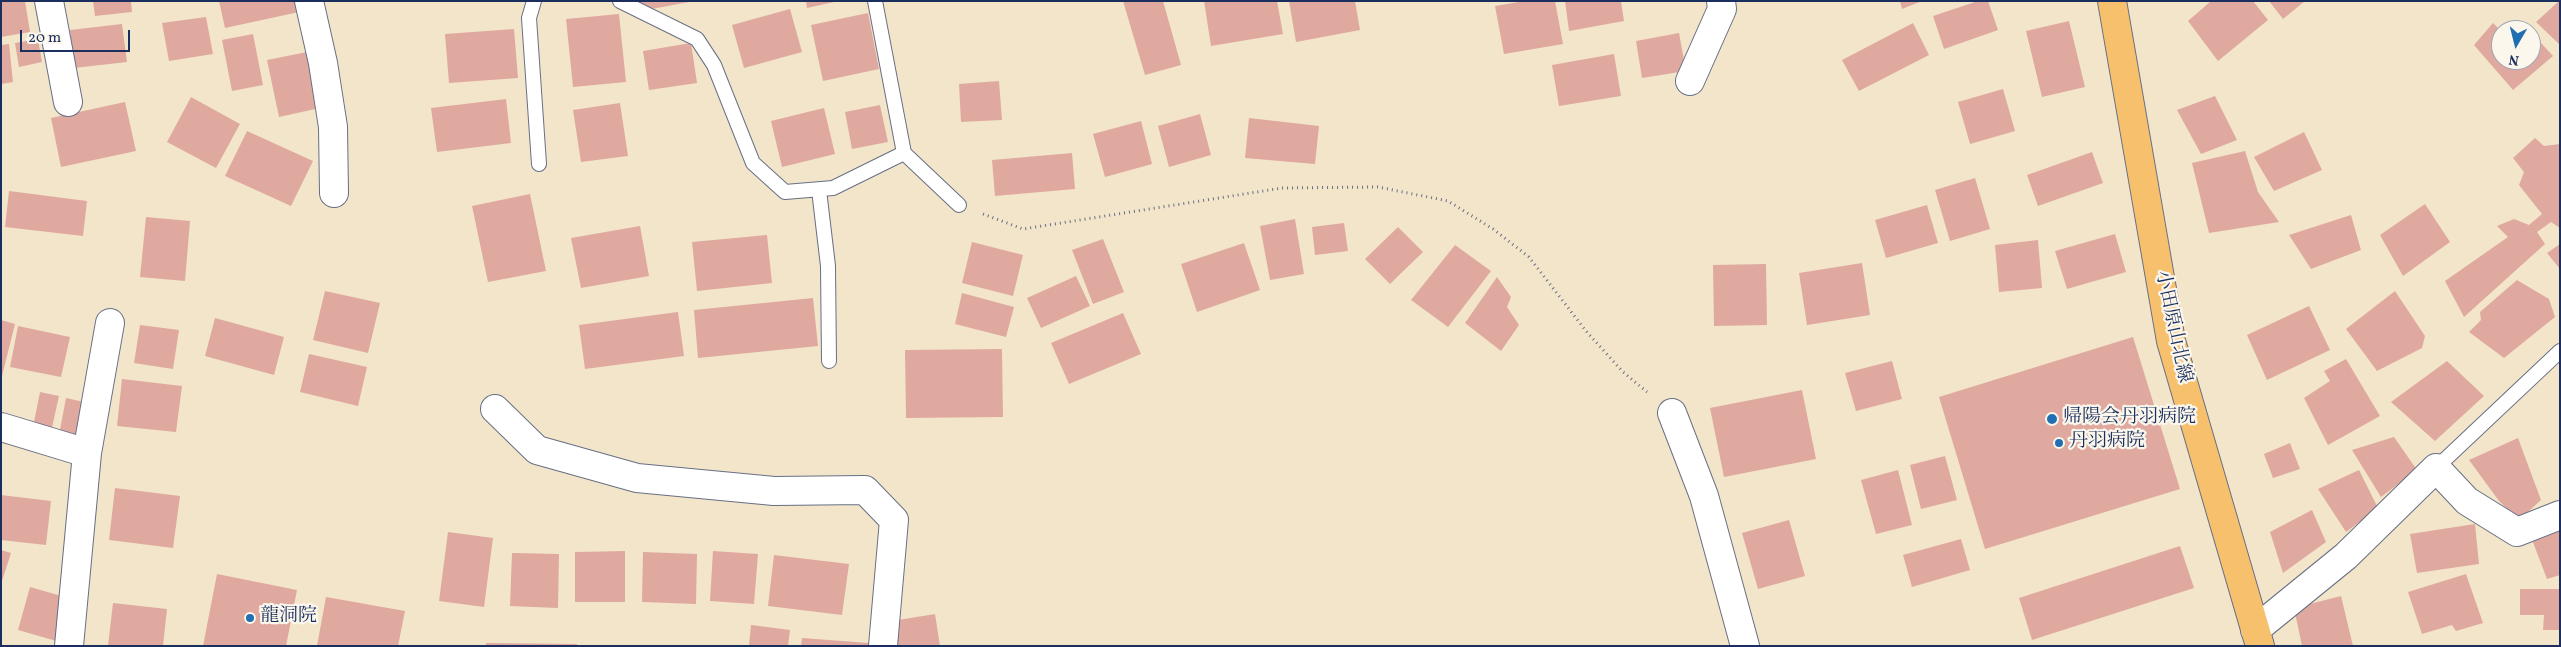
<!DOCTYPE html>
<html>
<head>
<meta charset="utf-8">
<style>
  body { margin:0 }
  #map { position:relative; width:2561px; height:647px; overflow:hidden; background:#f3e5ca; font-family:Vollkorn,serif }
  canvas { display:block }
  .frame { position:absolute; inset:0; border:2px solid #1b2f5e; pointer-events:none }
  .north { position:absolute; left:2491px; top:20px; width:50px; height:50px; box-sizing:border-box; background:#fbf7ec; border:1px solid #a1a7b3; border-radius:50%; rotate:188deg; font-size:14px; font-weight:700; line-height:20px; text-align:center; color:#1b2f5e }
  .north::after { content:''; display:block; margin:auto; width:18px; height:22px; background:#1f6fb2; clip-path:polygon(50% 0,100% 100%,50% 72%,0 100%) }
  .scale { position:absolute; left:20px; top:30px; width:110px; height:22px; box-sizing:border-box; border:2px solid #1b2f5e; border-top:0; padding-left:6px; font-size:15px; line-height:18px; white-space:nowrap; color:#1b2f5e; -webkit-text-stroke:4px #fbf7ec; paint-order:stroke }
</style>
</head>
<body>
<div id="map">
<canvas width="2561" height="647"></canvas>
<div class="frame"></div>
<div class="north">N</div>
<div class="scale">20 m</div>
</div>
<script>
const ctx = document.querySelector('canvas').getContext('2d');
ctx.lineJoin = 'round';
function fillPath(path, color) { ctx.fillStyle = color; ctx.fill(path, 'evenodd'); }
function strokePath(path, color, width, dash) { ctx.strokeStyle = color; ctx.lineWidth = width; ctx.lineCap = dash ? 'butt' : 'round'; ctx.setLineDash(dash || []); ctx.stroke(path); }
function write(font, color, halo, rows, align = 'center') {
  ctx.font = font + ' Vollkorn,"Noto Serif JP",serif'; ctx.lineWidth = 4.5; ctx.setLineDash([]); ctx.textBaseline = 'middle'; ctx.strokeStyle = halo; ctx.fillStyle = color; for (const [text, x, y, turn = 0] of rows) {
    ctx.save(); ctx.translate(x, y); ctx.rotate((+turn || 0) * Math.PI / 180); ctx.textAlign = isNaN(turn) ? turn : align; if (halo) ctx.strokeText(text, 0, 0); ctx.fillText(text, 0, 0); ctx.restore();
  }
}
fillPath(new Path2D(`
  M1 1H25L30 32 1 37Z
  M93 1H131L132 12 95 16Z
  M219 1H295L299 12 225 28Z
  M639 1H689V2L641 11Z
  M806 1H834V2L807 8Z
  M1123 1H1163L1181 65 1145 75Z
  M1204 1H1277L1283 34 1211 46Z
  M1289 1H1355L1360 30 1296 42Z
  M1525 1H1555L1563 44 1504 54 1495 6Z
  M1565 1H1621L1624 21 1569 31Z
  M1900 1H1922L1902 9Z
  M1978 1H1988L1998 30 1944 49 1933 16Z
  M2211 1H2253L2268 20 2218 61 2188 21Z
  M2269 1H2305L2283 19Z
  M2559 1H2560V45L2536 22Z
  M790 9 802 52 744 68 732 25Z
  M868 13 879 69 823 81 811 25Z
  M619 14 626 82 573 87 566 19Z
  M206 17 213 54 169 61 162 23Z
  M2069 21 2085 87 2042 97 2026 31Z
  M1913 23 1929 55 1859 91 1842 60Z
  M2493 23 2501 31V60H2531V32L2553 56 2513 90 2474 45Z
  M122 24 127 62 74 68 70 30Z
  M514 29 518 78 449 83 445 34Z
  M1679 33 1686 71 1642 78 1636 41Z
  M253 34 263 85 232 91 222 40Z
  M38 39 42 62 19 67 15 43Z
  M691 43 697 83 649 90 643 51Z
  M9 44 13 82 1 84V45Z
  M307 52 320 108 279 117 267 60Z
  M1614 54 1621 96 1559 106 1552 65Z
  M999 81 1002 120 961 122 959 84Z
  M2003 89 2015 131 1970 144 1958 102Z
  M2215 96 2237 140 2201 154 2177 110Z
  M191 97 240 124 216 168 167 142Z
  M506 99 511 143 437 152 431 108Z
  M125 102 136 151 61 167 51 118Z
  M620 103 628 156 581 162 573 110Z
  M880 105 888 142 852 149 845 112Z
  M824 108 835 154 782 167 771 121Z
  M1200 114 1211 155 1169 167 1158 126Z
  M1249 118 1319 126 1315 164 1245 158Z
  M1141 121 1152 164 1105 177 1093 134Z
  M247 131 313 161 291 206 225 176Z
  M2304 132 2322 170 2274 191 2254 157Z
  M2535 138 2544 146 2560 144V228L2551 222 2537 232 2545 244 2464 317 2445 281 2508 237 2497 226 2514 219 2529 225 2542 214 2519 185 2524 172 2513 158Z
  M2245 151 2258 192 2279 222 2209 233 2192 163Z
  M2092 152 2103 183 2038 206 2027 175Z
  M1072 153 1075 189 995 196 992 160Z
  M1975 178 1990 229 1950 241 1935 190Z
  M9 191 87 201 83 236 5 227Z
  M530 194 546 271 488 282 472 206Z
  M2425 204 2450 242 2403 276 2380 235Z
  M1927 205 1938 243 1886 258 1875 220Z
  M2351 215 2361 250 2311 269 2289 235Z
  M146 217 190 221 185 281 140 277Z
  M1295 219 1304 274 1270 280 1260 226Z
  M1344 223 1348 251 1315 255 1312 227Z
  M640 226 649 276 581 288 571 238Z
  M1398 227 1423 252 1390 284 1365 259Z
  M2115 234 2126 272 2067 289 2055 251Z
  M767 235 772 283 697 291 692 242Z
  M1103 239 1124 292 1093 304 1072 250Z
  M2038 240 2042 288 1999 292 1995 245Z
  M972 242 1023 255 1013 296 962 283Z
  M1244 243 1260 290 1197 312 1181 264Z
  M2560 244V269L2547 253Z
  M1455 245 1491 271 1448 327 1411 300Z
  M1862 263 1870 315 1807 325 1799 273Z
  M1766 264 1767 325 1714 326 1713 265Z
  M1076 276 1090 306 1041 328 1027 298Z
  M1497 277 1511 297 1507 307 1519 325 1501 351 1465 323Z
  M2517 280 2549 299 2555 317 2504 358 2469 332 2481 320 2480 312Z
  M325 291 380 303 368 353 313 340Z
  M2395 291 2425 336 2422 348 2377 371 2346 329Z
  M962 293 1014 307 1006 337 955 324Z
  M813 298 818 346 698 358 694 310Z
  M2309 306 2330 350 2267 380 2247 335Z
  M678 312 684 356 585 369 579 325Z
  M1123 313 1141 354 1069 384 1051 343Z
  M215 318 284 337 274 375 205 356Z
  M1 320 15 324 2 376H1Z
  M140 325 179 330 173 369 134 363Z
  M18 326 70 337 61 377 10 367Z
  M2133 337 2180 489 1985 549 1939 397Z
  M1002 349 1003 417 906 418 905 350Z
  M309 354 367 367 358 406 300 392Z
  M2346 359 2380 416 2328 445 2304 398 2330 381 2324 371Z
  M1892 361 1902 399 1856 411 1845 373Z
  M2447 361 2484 396 2435 441 2391 402Z
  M122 379 182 386 176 432 117 426Z
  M1802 390 1816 459 1724 477 1710 408Z
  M40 392 59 396 51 432 33 427Z
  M66 398 93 404 86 440 59 435Z
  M2394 437 2417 470 2381 497 2352 450Z
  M2518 438 2541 500 2519 520 2499 501 2469 460Z
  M2290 443 2300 469 2273 478 2264 454Z
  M1945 456 1957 500 1921 509 1910 465Z
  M1898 470 1912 525 1876 534 1861 480Z
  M2359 470 2378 508 2346 532 2318 489Z
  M115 488 180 496 173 548 109 540Z
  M1 495 51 501 46 545 1 540Z
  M2312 510 2326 542 2283 573 2270 532Z
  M1789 520 1805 576 1758 589 1742 533Z
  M2475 524 2479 564 2417 573 2410 534Z
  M2560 527V575L2547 579 2531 537Z
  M448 532 493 538 484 607 439 601Z
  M1961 539 1970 570 1912 587 1903 555Z
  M2180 546 2194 588 2032 640 2019 598Z
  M1 550 11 553 2 581H1Z
  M625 551V602H575V552Z
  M713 551 758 554 754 604 710 601Z
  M643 552 697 554 696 604 642 602Z
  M512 553 559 554 558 608 510 606Z
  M774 555 849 564 842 615 768 606Z
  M217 574 297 590 286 646H203Z
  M2466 574 2483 623 2456 631 2452 625 2422 634 2408 592Z
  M30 587 72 599 60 642 18 630Z
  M2520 589H2560V630H2543L2544 615H2520Z
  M2341 596 2353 646H2302L2294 608Z
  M326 597 405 611 398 646H317Z
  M113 603 167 609 163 646H108Z
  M935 614 940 646H896L892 621Z
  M751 625 790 630 788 646H749Z
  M802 638 869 643V646H801Z
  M486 643 577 644V646H486Z`), '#dfa9a0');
const lane = new Path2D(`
  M534 1 529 18 539 164
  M620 1 697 39 714 65 753 163 785 192 833 188 904 153
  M875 1 904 153 959 205
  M819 190 828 266 829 361
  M2436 468 2560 351`);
const street = new Path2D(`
  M49 1 68 102
  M309 1 323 63 333 127 334 193
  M1690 81 1722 9 1721 1
  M495 409 537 450 637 478 774 491 865 490 894 520 883 646
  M1672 413 1704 496 1745 646
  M1 427 87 453
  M2255 630 2346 556 2436 468 2467 501 2517 532 2560 515
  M69 646 87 453 110 323`);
const primary = new Path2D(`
  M2112 1 2171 341 2260 646`);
strokePath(lane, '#676f84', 16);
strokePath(street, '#676f84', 30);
strokePath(primary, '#676f84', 30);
strokePath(new Path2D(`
  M983 214 1023 229 1282 188 1378 187 1448 201 1493 229 1529 257 1586 331 1623 372 1647 392`), '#676f84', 3, [1, 4]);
strokePath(lane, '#fff', 14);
strokePath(street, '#fff', 28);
strokePath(primary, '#f7c06c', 28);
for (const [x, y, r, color] of [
  [2052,419,6,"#1f6fb2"],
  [2059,443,5,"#1f6fb2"],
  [250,618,5,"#1f6fb2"]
]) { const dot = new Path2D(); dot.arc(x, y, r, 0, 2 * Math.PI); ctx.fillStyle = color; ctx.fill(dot); strokePath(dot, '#fbf7ec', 2); }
write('19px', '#1b2f5e', '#fbf7ec', [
  ["小田原山北線",2172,327,78]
]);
write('19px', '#1b2f5e', '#fbf7ec', [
  ["帰陽会丹羽病院",2063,419],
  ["丹羽病院",2069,443],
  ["龍洞院",260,618]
], 'left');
</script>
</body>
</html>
